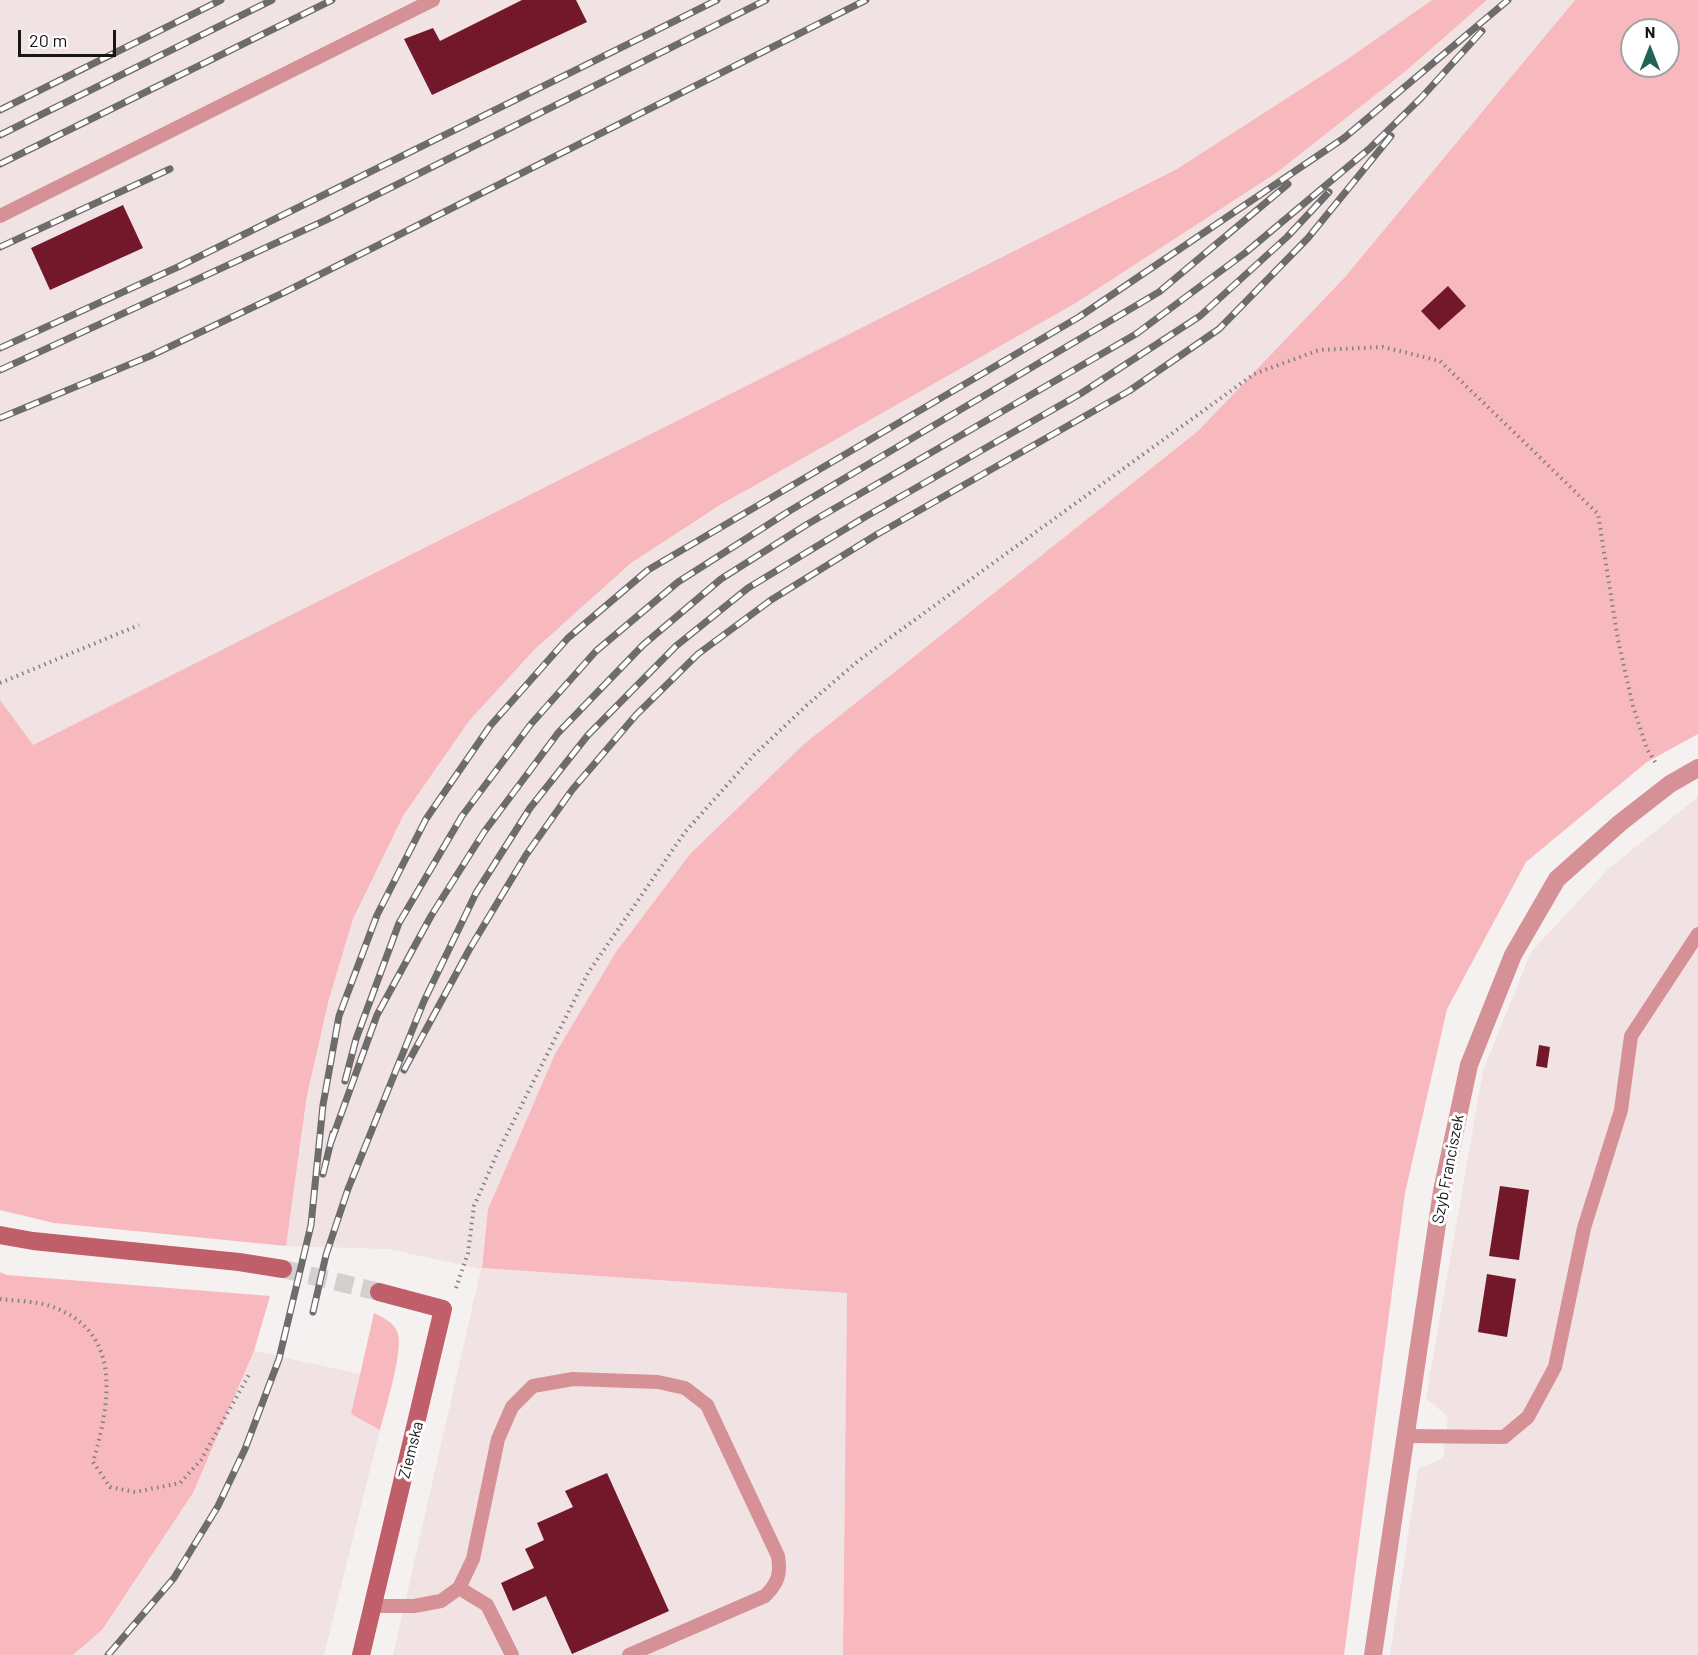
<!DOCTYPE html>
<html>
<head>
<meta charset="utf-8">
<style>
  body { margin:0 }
  #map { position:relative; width:1698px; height:1655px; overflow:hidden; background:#f6f1f1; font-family:Barlow,sans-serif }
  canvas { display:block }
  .north { position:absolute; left:1620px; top:18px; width:60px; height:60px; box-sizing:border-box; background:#fff; border:2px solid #a3a2a2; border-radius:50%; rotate:0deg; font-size:16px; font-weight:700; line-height:24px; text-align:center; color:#181616 }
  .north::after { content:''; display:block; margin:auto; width:21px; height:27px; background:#226454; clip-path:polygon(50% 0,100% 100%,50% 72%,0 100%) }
  .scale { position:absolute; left:18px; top:30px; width:98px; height:27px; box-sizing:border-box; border:3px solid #181616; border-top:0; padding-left:8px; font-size:18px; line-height:21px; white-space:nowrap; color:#181616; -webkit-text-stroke:4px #fff; paint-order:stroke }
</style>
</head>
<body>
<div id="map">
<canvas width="1698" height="1655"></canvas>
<div class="north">N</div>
<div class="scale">20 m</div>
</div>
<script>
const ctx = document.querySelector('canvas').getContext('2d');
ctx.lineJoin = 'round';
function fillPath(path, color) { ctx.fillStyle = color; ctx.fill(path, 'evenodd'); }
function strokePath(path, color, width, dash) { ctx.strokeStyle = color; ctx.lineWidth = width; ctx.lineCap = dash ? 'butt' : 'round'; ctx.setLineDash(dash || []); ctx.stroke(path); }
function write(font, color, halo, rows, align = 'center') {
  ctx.font = font + ' Barlow,sans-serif'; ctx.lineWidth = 6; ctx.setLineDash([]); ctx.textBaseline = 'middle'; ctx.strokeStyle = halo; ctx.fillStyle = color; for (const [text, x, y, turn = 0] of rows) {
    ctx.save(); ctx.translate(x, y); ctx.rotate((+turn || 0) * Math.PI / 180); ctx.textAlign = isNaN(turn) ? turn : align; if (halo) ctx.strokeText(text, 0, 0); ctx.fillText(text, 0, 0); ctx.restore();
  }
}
fillPath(new Path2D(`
  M0 0H1432L1349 58 1177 169 32 746 0 700Z
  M1487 0H1575L1345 277 1198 431 804 744 690 854 616 952 555 1054 488 1209 482 1268 847 1293 843 1655H393L481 1269 388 1249 286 1246 307 1095 329 999 353 919 403 816 469 721 534 650 631 563 1407 70Z
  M1698 797V1655H1390L1418 1469 1443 1458 1448 1417 1426 1398 1483 1071 1531 952 1608 869Z
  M254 1351 360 1374 351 1414 380 1430 324 1655H73L102 1630 193 1493Z`), '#f1e2e3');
fillPath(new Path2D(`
  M1432 0H1487L1407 70 1276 173 1074 304 722 504 631 563 534 650 469 721 403 816 353 919 329 999 307 1095 286 1246 54 1223 0 1210V700L33 745 1177 169 1349 58Z
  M1575 0H1698V734L1647 762 1526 862 1447 1009 1405 1193 1344 1655H843L847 1293 482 1268 488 1209 555 1054 616 952 690 854 804 744 1198 431 1345 277ZM1632 30H1668V66H1632Z
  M0 1272 7 1275 270 1296 254 1351 193 1493 102 1630 73 1655H0Z
  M374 1313C384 1318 395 1323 398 1334 403 1352 385 1410 380 1430L351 1414Z`), '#f7b9bd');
fillPath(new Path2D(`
  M522 0H576L587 22 432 95 404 39 433 28 440 41Z
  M123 205 143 248 50 290 31 248Z
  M1448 286 1466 306 1439 330 1421 311Z
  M1539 1045 1550 1047 1547 1068 1536 1066Z
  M1500 1186 1529 1190 1519 1260 1489 1256Z
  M1487 1274 1516 1279 1507 1337 1478 1332Z
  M607 1473 669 1611 572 1654 546 1596 513 1611 501 1583 534 1568 525 1549 544 1540 537 1523 573 1507 565 1491Z`), '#73172a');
strokePath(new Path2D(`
  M283 1269 379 1292`), '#d5d0d0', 18, [18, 9]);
strokePath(new Path2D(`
  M0 683 139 625
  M456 1288 468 1253 474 1206 496 1156 588 973 685 832 754 755 807 705 858 661 1254 374 1319 350 1383 347 1440 361 1519 437 1598 514 1618 640 1633 706 1647 749 1657 765
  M0 1299C16 1301 35 1301 50 1306 124 1331 110 1403 93 1462L110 1487 135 1492 180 1483 201 1460 250 1373`), '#848080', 4, [1.5, 4.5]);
strokePath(new Path2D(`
  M0 216 433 0
  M1406 1436 1504 1437 1528 1417 1555 1367 1584 1228 1621 1110 1631 1036 1698 934
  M459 1588 487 1605 512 1655
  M372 1606H414L441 1601 459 1588 473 1559 498 1439 512 1407 533 1386 573 1379 658 1382 685 1388 707 1405 778 1556C781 1574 778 1583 765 1596L629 1655`), '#d59196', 14);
strokePath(new Path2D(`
  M1373 1655 1442 1191 1469 1065 1513 955 1557 879 1620 823 1670 784 1698 768`), '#d59196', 18);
strokePath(new Path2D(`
  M0 1235 33 1241 239 1262 283 1269
  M361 1655 443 1309 379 1292`), '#c05e69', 18);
const rail = new Path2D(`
  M0 110 221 0
  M0 135 272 0
  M0 164 332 0
  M0 247 170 169
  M0 348 180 266 717 0
  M0 370 326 220 766 0
  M0 418 150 356 285 292 866 0
  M404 1070 469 950 526 855 572 790 636 715 698 654 771 600 876 535 1129 391 1219 329 1308 238 1391 136
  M345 1081 356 1039 399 923 462 816 531 724 596 651 678 582 791 510 1159 292 1288 184
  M331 1142 377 1015 431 916 484 832 558 733 643 645 721 579 806 525 1136 334 1245 253 1369 149 1421 98 1482 31
  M323 1174 333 1133
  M313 1312 326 1255 348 1189 424 1001 476 893 530 808 588 735 676 646 748 588 865 517 1080 394 1200 316 1287 237 1329 192
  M108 1655 174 1578 218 1506 245 1449 279 1359 311 1225 323 1105 339 1016 377 915 426 819 490 726 568 638 648 570 1079 317 1344 138 1508 0`);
strokePath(rail, '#6e6b6b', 7);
strokePath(rail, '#fff', 4.5, [14]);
write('16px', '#181616', '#fff', [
  ["Szyb Franciszek",1448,1169,-79],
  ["Ziemska",411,1450,-76]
]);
</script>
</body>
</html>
